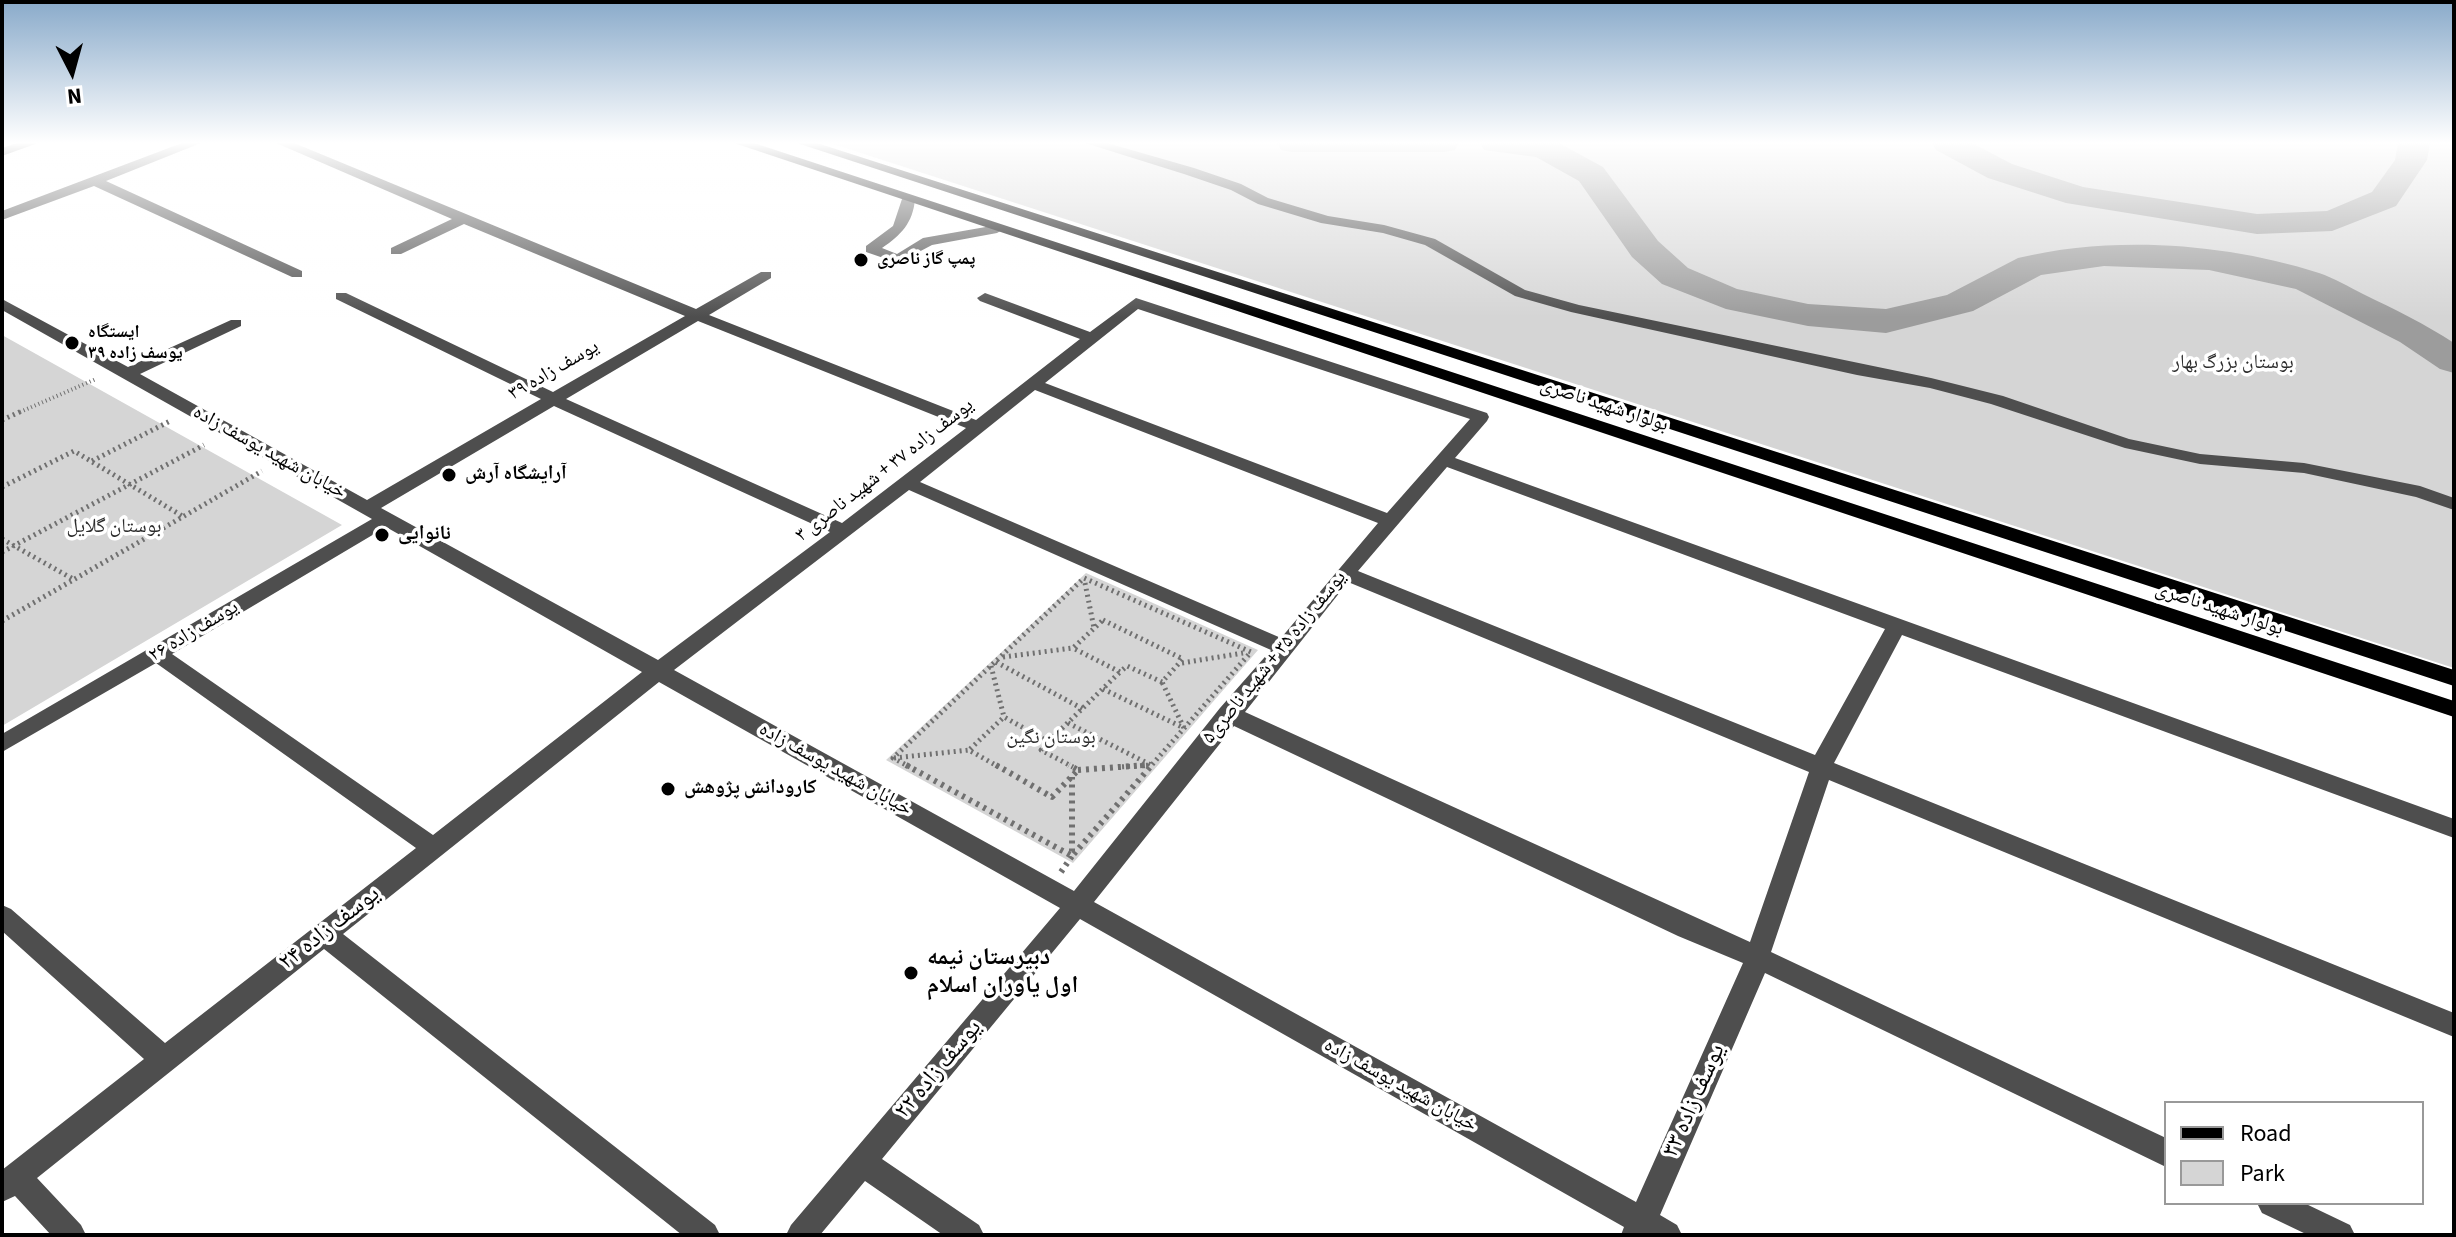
<!DOCTYPE html>
<html>
<head>
<meta charset="utf-8">
<style>
  body { margin:0 }
  #map { position:relative; width:2456px; height:1237px; overflow:hidden; background:#fff; font-family:"Source Sans 3",sans-serif }
  canvas { display:block }
  .frame { position:absolute; inset:0; border:4px solid #000; pointer-events:none }
  .legend { position:absolute; left:2164px; top:1101px; width:260px; height:104px; box-sizing:border-box; background:#fff; border:2px solid #999; margin:0; padding:10px 14px; list-style:none; font-size:24px; color:#000 }
  .legend li { display:flex; align-items:center; gap:16px; height:40px }
  .legend b { width:40px; border:2px solid #999 }
  .north { position:absolute; left:32px; top:32px; width:80px; height:80px; -webkit-text-stroke:6px #fff; paint-order:stroke; rotate:174deg; font-size:22px; font-weight:700; line-height:32px; text-align:center; color:#000 }
  .north::after { content:''; display:block; margin:auto; width:28px; height:36px; background:#000; clip-path:polygon(50% 0,100% 100%,50% 72%,0 100%) }
</style>
</head>
<body>
<div id="map">
<canvas width="2456" height="1237"></canvas>
<div class="frame"></div>
<ul class="legend">
<li><b style="height:10px;background:#000"></b>Road</li>
<li><b style="height:22px;background:#d5d5d5"></b>Park</li>
</ul>
<div class="north">N</div>
</div>
<script>
const ctx = document.querySelector('canvas').getContext('2d');
ctx.lineJoin = 'round';
function fillPath(path, color) { ctx.fillStyle = color; ctx.fill(path, 'evenodd'); }
function strokePath(path, color, width, dash) { ctx.strokeStyle = color; ctx.lineWidth = width; ctx.lineCap = dash ? 'butt' : 'round'; ctx.setLineDash(dash || []); ctx.stroke(path); }
function write(font, color, halo, rows, align = 'center') {
  ctx.font = font + ' "Source Sans 3","Noto Naskh Arabic",sans-serif'; ctx.lineWidth = 7; ctx.setLineDash([]); ctx.textBaseline = 'middle'; ctx.strokeStyle = halo; ctx.fillStyle = color; for (const [text, x, y, turn = 0] of rows) {
    ctx.save(); ctx.translate(x, y); ctx.rotate((+turn || 0) * Math.PI / 180); ctx.textAlign = isNaN(turn) ? turn : align; if (halo) ctx.strokeText(text, 0, 0); ctx.fillText(text, 0, 0); ctx.restore();
  }
}
fillPath(new Path2D(`
  M830 143H2454V668Z
  M2 335 342 525 2 726Z
  M1086 573 1258 650 1073 863 886 760Z`), '#d5d5d5');
fillPath(new Path2D(`
  M1277 143H1459L1455 150 1444 152H1292L1281 150Z
  M1480 143H1559L1603 167 1658 241 1688 268 1737 289 1808 304 1886 309 1947 295 2018 258C2113 235 2226 243 2319 273 2334 278 2349 287 2363 294 2394 309 2425 324 2454 343V373L2440 369 2400 342 2296 289 2209 270 2104 266 2041 275 1973 311 1886 333 1808 326 1726 309 1662 284 1632 257 1579 181 1536 157 1484 150Z
  M1932 143H1972L2012 164 2083 187 2257 214 2327 211 2372 192 2395 160 2398 143H2430L2427 160 2396 206 2332 231 2257 234 2066 203 1988 178 1936 150Z`), '#9c9c9c');
strokePath(new Path2D(`
  M20 412 96 379`), '#707070', 4, [1, 3]);
strokePath(new Path2D(`
  M2 420 24 410
  M92 461 172 420
  M2 487 74 451 184 517
  M2 539 73 579
  M2 552 204 445
  M1085 583 1094 628
  M1103 620 1183 659 1162 682 1127 666 1120 672 1073 648Z
  M2 621 262 471
  M1003 657 1073 648
  M996 662 1083 709
  M1182 663 1243 653
  M991 666 1004 717
  M1103 689 1184 728 1162 682
  M1068 723 1151 765 1118 767
  M1049 741 1120 672
  M894 758 969 750
  M910 767 893 758 1084 578 1251 652 1150 767
  M999 767 969 750 1004 717 1049 742 1041 750 1073 767`), '#707070', 5, [2, 4]);
strokePath(new Path2D(`
  M906 765 1072 856 1152 765
  M996 765 1052 797 1078 770 1069 765
  M1078 770 1147 765
  M1061 872 1072 856V777`), '#707070', 6, [3, 5]);
fillPath(new Path2D(`
  M182 143H201L106 181 302 271V277H292L94 186 2 220V211Z
  M276 143H294L696 309 761 272H771V278L709 315 976 420 1080 339 980 301 977 298 985 293 1090 332 1136 298 1487 413 1489 417 1487 421 1455 458 2454 819V838L1902 635 1834 763 2454 1013V1037L1829 780 1771 952 2166 1138V1167L1765 973 1660 1215 1677 1225 1682 1235H1621L1624 1227 1080 919 882 1159 979 1225 984 1235H943L865 1181 820 1235H786L791 1225 1060 908 659 682 343 934 715 1225 720 1235H682L324 949 37 1178 81 1225 86 1235H51L15 1196 2 1202V1170L144 1059 2 931V905L11 909 165 1043 416 848 156 663 2 752V734L372 519 2 310V299L128 367 231 320H241V326L140 374 367 500 541 399 336 299V293H346L553 392 685 316 464 224 401 254H391V248L452 219ZM1138 309 1470 419 1387 513 1045 383ZM698 321 966 428 842 523 566 399ZM1035 390 1378 523 1281 638 920 482ZM554 406 830 532 658 660 381 508ZM1447 467 1885 629 1815 755 1358 571ZM909 490 1271 650 1220 708 1074 891 674 670ZM386 527 642 672 433 835 172 654ZM1348 582 1809 772 1750 942 1245 712ZM1234 726 1678 936 1743 963 1636 1202 1094 902Z
  M1085 143H1107L1194 168 1241 184 1268 198 1328 216 1384 225 1435 239 1525 290 1579 305 1931 378 2003 396 2129 439 2200 454 2304 463 2420 486 2454 498V510L2416 497 2304 473 2200 464 2125 448 1991 404 1930 388 1857 375 1571 312 1515 296 1425 245 1383 233 1321 223 1258 204 1231 190 1184 174Z
  M903 196 915 199C913 223 901 235 882 248L897 254 923 238 997 225 1004 229 997 233 932 245 898 263 866 252V246L893 226Z
  M2257 1203H2304L2350 1225 2355 1235H2308L2262 1213Z`), '#4e4e4e');
fillPath(new Path2D(`
  M17 143H38L2 156V148Z
  M734 143H754L2454 701V717Z
  M797 143H817L2454 670V686Z`), '#000');
const sky = ctx.createLinearGradient(0, 0, 0, 317);
sky.addColorStop(0, '#89aaca');
sky.addColorStop(0.45, '#fff');
sky.addColorStop(1, '#ffffff00');
ctx.fillStyle = sky;
ctx.fillRect(0, 0, 2456, 317);
for (const [x, y, r, color] of [
  [861,260,8,"#000"],
  [72,343,8,"#000"],
  [449,475,8,"#000"],
  [382,535,8,"#000"],
  [668,789,8,"#000"],
  [911,973,8,"#000"]
]) { const dot = new Path2D(); dot.arc(x, y, r, 0, 2 * Math.PI); ctx.fillStyle = color; ctx.fill(dot); strokePath(dot, '#fff', 3); }
write('bold 18px', '#000', '#fff', [
  ["پمپ گاز ناصری",877,260],
  ["ایستگاه",88,333],
  ["یوسف زاده ۳۹",88,354]
], 'left');
write('20px', '#2c2c2c', '#fff', [
  ["بوستان بزرگ بهار",2233,364],
  ["بوستان گلایل",114,528],
  ["بوستان نگین",1051,739]
]);
write('20px', '#000', '#fff', [
  ["یوسف زاده ۳۹",554,371,-30],
  ["بولوار شهید ناصری",1604,406,18],
  ["خیابان شهید یوسف زاده",269,453,29],
  ["یوسف زاده ۳۷ + شهید ناصری ۳",885,471,-38],
  ["بولوار شهید ناصری",2219,610,18],
  ["یوسف زاده ۲۶",194,632,-31],
  ["یوسف زاده ۳۵ + شهید ناصری۵",1275,658,-51],
  ["خیابان شهید یوسف زاده",835,770,29],
  ["خیابان شهید یوسف زاده",1400,1086,29]
]);
write('bold 20px', '#000', '#fff', [
  ["آرایشگاه آرش",465,475],
  ["نانوایی",398,535],
  ["کارودانش پژوهش",684,789]
], 'left');
write('24px', '#000', '#fff', [
  ["یوسف زاده ۲۴",330,929,-38],
  ["یوسف زاده ۲۲",939,1070,-50],
  ["یوسف زاده ۳۳",1695,1101,-66]
]);
write('bold 24px', '#000', '#fff', [
  ["دبیرستان نیمه",927,959],
  ["اول یاوران اسلام",927,987]
], 'left');
</script>
</body>
</html>
